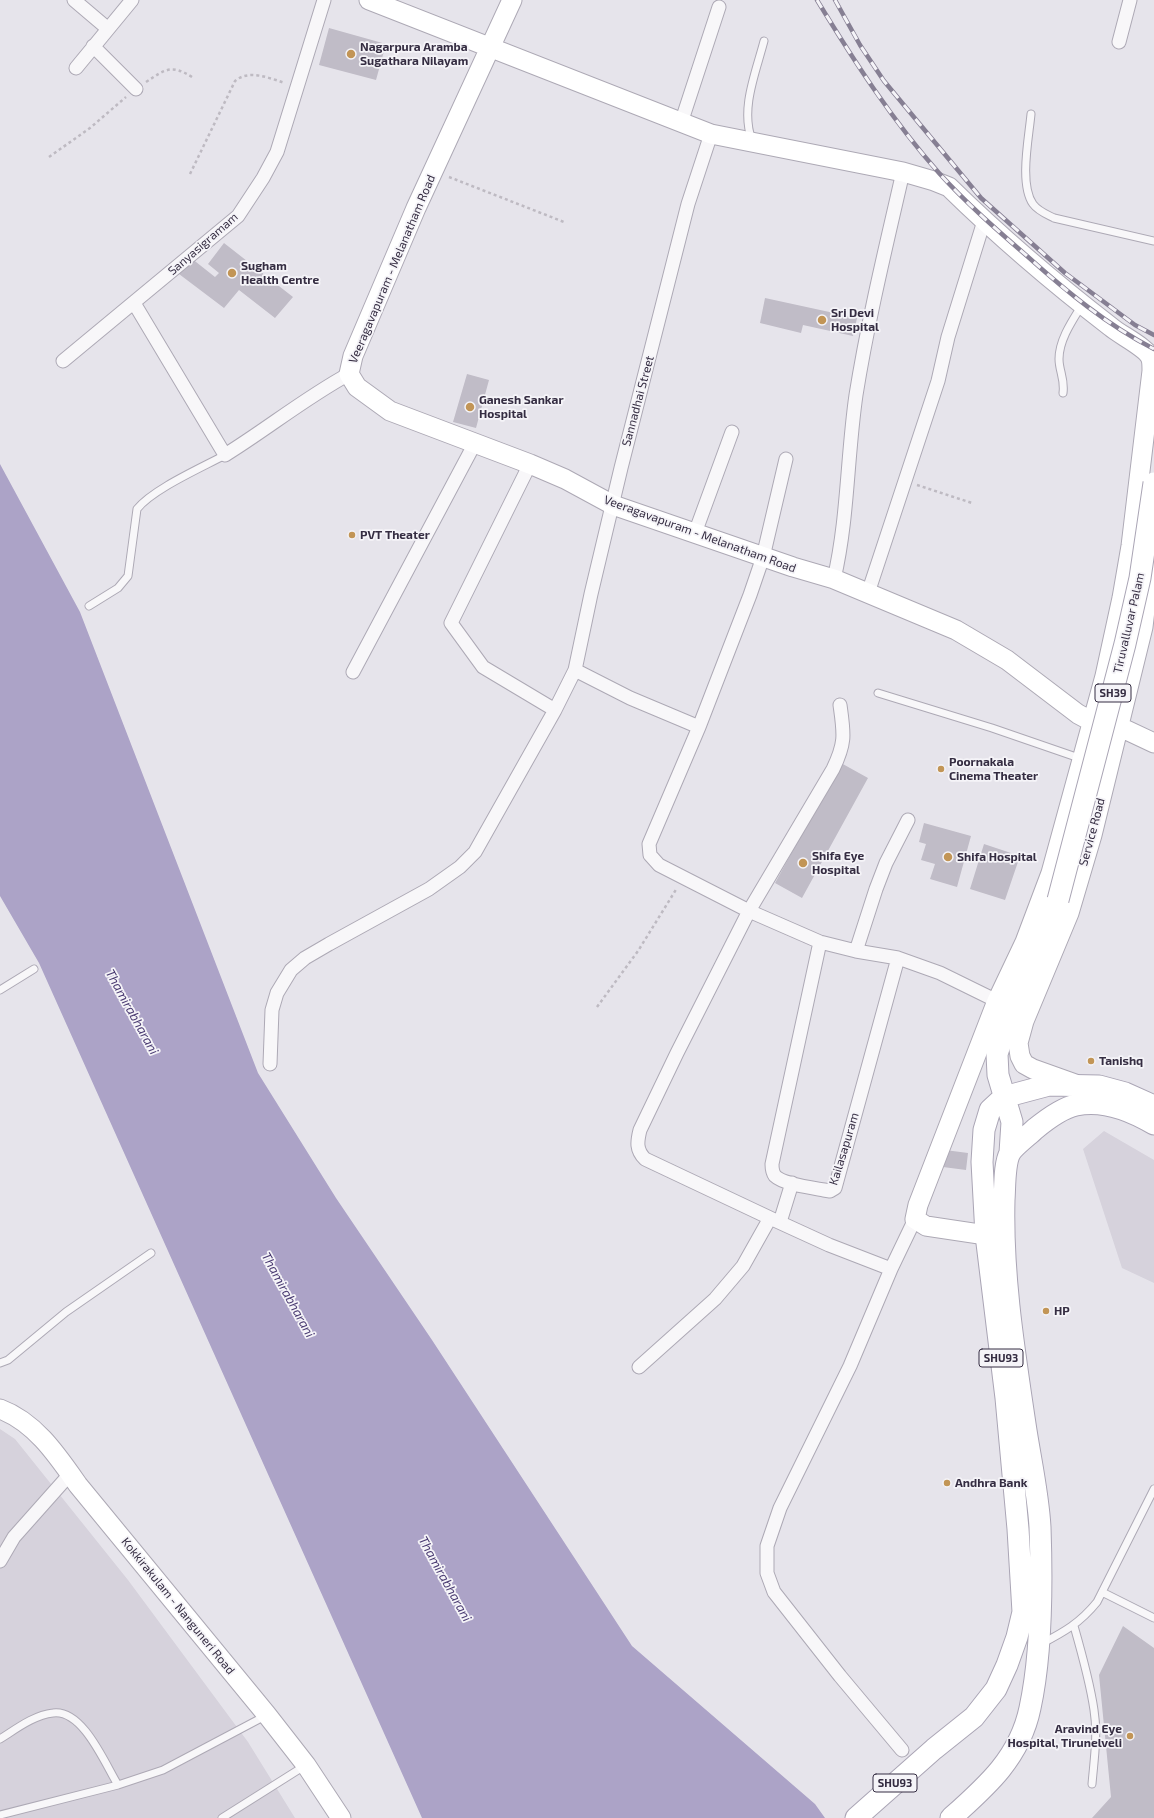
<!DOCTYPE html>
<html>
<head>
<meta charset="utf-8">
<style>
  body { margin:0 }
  canvas { display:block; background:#e6e4eb }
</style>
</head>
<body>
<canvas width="1154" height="1818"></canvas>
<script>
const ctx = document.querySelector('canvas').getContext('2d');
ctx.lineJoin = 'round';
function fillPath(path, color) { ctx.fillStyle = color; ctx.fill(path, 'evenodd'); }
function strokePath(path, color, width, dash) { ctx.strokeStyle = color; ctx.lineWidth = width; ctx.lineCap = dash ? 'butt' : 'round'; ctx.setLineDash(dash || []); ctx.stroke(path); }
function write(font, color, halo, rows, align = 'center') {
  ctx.font = font + ' "Exo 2",sans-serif'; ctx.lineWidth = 3.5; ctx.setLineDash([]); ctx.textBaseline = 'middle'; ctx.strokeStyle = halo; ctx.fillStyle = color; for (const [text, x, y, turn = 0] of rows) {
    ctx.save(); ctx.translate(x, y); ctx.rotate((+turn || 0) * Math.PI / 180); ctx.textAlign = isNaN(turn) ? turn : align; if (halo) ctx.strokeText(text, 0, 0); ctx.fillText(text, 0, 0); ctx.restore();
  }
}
fillPath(new Path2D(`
  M1104 1131 1154 1160V1283L1122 1268 1083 1149Z
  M0 1429 15 1439 128 1580 248 1742 295 1818H0Z`), '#d6d2dc');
fillPath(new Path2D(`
  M0 464 80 612 258 1073 336 1198 432 1340 632 1646 815 1804 825 1818H422L39 963 0 896Z`), '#aca3c7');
fillPath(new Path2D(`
  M329 28 386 44 376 80 319 65Z
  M224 243 293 297 275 318 239 290 224 308 179 274 191 258 215 277 219 273 208 264Z
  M765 298 857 318 853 336 803 325 801 333 760 323Z
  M467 374 489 380 476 428 453 422Z
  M841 763 868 778 802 898 775 883Z
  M924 823 971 836 957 887 930 879 935 864 921 860 926 844 919 842Z
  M984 844 1020 856 1005 900 970 889Z
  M945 1150 968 1153 966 1170 943 1167Z
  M1123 1626 1154 1648V1818H1092L1111 1797 1099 1675Z`), '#c0bcc7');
const lane = new Path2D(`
  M1031 114C1029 137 1019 184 1033 204 1038 211 1046 214 1054 218L1154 241
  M752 140C740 109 756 72 764 41
  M1063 393C1065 379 1059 371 1059 359 1059 340 1072 321 1082 305
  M89 606 118 588 128 576 137 509C153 489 201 468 225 455
  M878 693 992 728 1082 759
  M0 990 34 969
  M0 1363 8 1360 66 1312 151 1253
  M1102 1592 1154 1618
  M1074 1626C1082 1654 1090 1682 1094 1710 1098 1735 1094 1760 1092 1784
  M1041 1644C1064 1632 1080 1623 1097 1602L1154 1489
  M0 1739C16 1729 34 1715 53 1713 83 1709 105 1764 118 1785
  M0 1815 118 1785 163 1770 267 1715
  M222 1818 306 1765`);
const street = new Path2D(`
  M74 0 107 28
  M1119 42 1130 0
  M93 46 136 89
  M76 68 132 0
  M681 123 719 7
  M134 303 225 455C267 429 305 398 349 374
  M63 361 238 216 263 178 277 152 324 0
  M786 459 763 557 750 595 699 727 649 844 650 855 659 865 749 911 833 769C846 742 844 734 840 705
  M530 464 451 623 483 667 555 710
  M695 533 732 432
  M834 579C848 519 847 457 856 395 868 320 886 246 903 172
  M868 593 938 381 948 337 984 221
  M575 670 591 594 621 468 688 204 711 134
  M353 672 475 443
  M820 942 772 1164C772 1168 772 1172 775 1176 783 1184 813 1188 824 1190L830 1191 835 1188 898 958
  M856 951 876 889 886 863 908 820
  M270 1064 272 1010 277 993 291 970 305 958 329 944 429 889 460 867 475 852 555 710 575 670 630 698 699 727
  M770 1218 829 1245 891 1269 850 1366 780 1508 767 1546V1573L774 1592 840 1676 902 1750
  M780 1222 792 1183
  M891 1269 915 1219
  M639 1367 715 1299 743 1266 770 1218 645 1159C636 1150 637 1142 640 1130L677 1053 749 911 820 942 856 951 898 958 940 973 997 1001
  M0 1561 14 1537 70 1474`);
const secondary = new Path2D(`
  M369 0 711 134 903 172 934 181 949 187C1000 237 1054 283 1111 327 1120 335 1148 348 1151 359 1152 362 1152 367 1152 371L1131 546 1122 598 1105 676 1051 873 1025 942 997 1001 918 1205 915 1219 926 1226 986 1235
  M512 0 416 208 353 356 349 374 357 387 390 411 530 464 565 479 613 505 793 567 834 579 956 630 1007 660 1078 714 1093 722 1120 727 1154 743
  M1075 1084 1033 1069 1024 1064 1020 1056 1018 1043 1024 1021 1069 913 1092 835 1143 627 1150 567
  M0 1409C35 1422 57 1455 78 1485L267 1715 306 1765 341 1818`);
const primary = new Path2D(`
  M1010 1153 1012 1122 998 1075 997 1054 1015 999 1058 900
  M856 1818 934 1749 974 1717 996 1689 1007 1665 1017 1637 1023 1612 1018 1529 1006 1398 986 1235 982 1162 984 1130 990 1110 1004 1097 1049 1085 1099 1086 1125 1093 1154 1106
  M951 1818C987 1786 1020 1757 1030 1708 1042 1653 1042 1583 1040 1527 1038 1492 1030 1458 1025 1424 1014 1350 1002 1275 1004 1200 1005 1188 1004 1164 1010 1153 1014 1146 1029 1135 1035 1129 1046 1120 1062 1108 1076 1105 1103 1099 1132 1111 1154 1124`);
strokePath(lane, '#ada9b5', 9);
strokePath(street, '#ada9b5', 15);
strokePath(secondary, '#ada9b5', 21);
strokePath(primary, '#aaa5b5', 23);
strokePath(new Path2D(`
  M146 82C166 69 171 64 192 77
  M49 157 90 128 126 97
  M190 174 235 81C249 69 269 78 285 83
  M449 177 564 222
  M917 485 972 503
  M597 1007 638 951 677 888`), '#bebac2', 2.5, [3, 3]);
strokePath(lane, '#f8f7f9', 7);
strokePath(street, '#f8f7f9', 13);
strokePath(secondary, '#fff', 19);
strokePath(primary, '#fff', 21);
const rail = new Path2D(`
  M817 0C854 61 892 120 939 173 966 203 997 230 1027 256 1066 291 1107 325 1154 349
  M835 0 860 45 884 81 981 198 1065 273 1135 325 1154 335`);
strokePath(rail, '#867f93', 4.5);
strokePath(rail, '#f5f4f8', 3, [9]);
const primaryBridge = new Path2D(`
  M1058 900 1125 644 1140 578 1154 483`);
strokePath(primaryBridge, '#aaa5b5', 23, []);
strokePath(primaryBridge, '#fff', 21);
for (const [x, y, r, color] of [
  [351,54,5,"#c29556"],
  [232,273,5,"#c29556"],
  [822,320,5,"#c29556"],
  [470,407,5,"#c29556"],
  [352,535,4,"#c29556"],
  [941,769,4,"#c29556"],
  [948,857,5,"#c29556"],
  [803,863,5,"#c29556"],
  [1091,1061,4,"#c29556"],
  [1046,1311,4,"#c29556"],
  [947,1483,4,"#c29556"],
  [1130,1736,4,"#c29556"]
]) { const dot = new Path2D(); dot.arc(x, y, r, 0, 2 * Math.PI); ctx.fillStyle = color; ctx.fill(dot); strokePath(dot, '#f5f4f8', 1.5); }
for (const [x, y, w] of [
  [1113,693,36],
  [1001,1358,44],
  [895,1783,44]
]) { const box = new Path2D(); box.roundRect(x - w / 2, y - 9, w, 18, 3); ctx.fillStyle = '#f5f4f8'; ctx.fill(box); strokePath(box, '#352d42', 1); }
write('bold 11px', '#352d42', null, [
  ["SH39",1113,693],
  ["SHU93",1001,1358],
  ["SHU93",895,1783]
]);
write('bold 12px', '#352d42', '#f5f4f8', [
  ["Nagarpura Aramba",360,47],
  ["Sugathara Nilayam",360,61],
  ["Sugham",241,266],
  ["Health Centre",241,280],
  ["Sri Devi",831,313],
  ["Hospital",831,327],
  ["Ganesh Sankar",479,400],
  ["Hospital",479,414],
  ["PVT Theater",360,535],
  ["Poornakala",949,762],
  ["Cinema Theater",949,776],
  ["Shifa Eye",812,856],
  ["Hospital",812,870],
  ["Shifa Hospital",957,857],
  ["Tanishq",1099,1061],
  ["HP",1054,1311],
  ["Andhra Bank",955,1483],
  ["Aravind Eye",1122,1729,"right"],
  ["Hospital, Tirunelveli",1122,1743,"right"]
], 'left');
write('12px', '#352d42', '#f5f4f8', [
  ["Sanyasigramam",203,244,-41],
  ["Veeragavapuram - Melanatham Road",392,269,-67],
  ["Sannadhai Street",638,401,-75],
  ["Veeragavapuram - Melanatham Road",700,534,20],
  ["Tiruvalluvar Palam",1129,623,-77],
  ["Service Road",1092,832,-75],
  ["Kailasapuram",844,1149,-73],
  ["Kokkirakulam - Nanguneri Road",178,1606,51]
]);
write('italic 13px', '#4a3b72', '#f5f4f8', [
  ["Thamirabharani",132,1012,61],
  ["Thamirabharani",288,1295,61],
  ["Thamirabharani",445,1579,61]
]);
</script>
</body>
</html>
